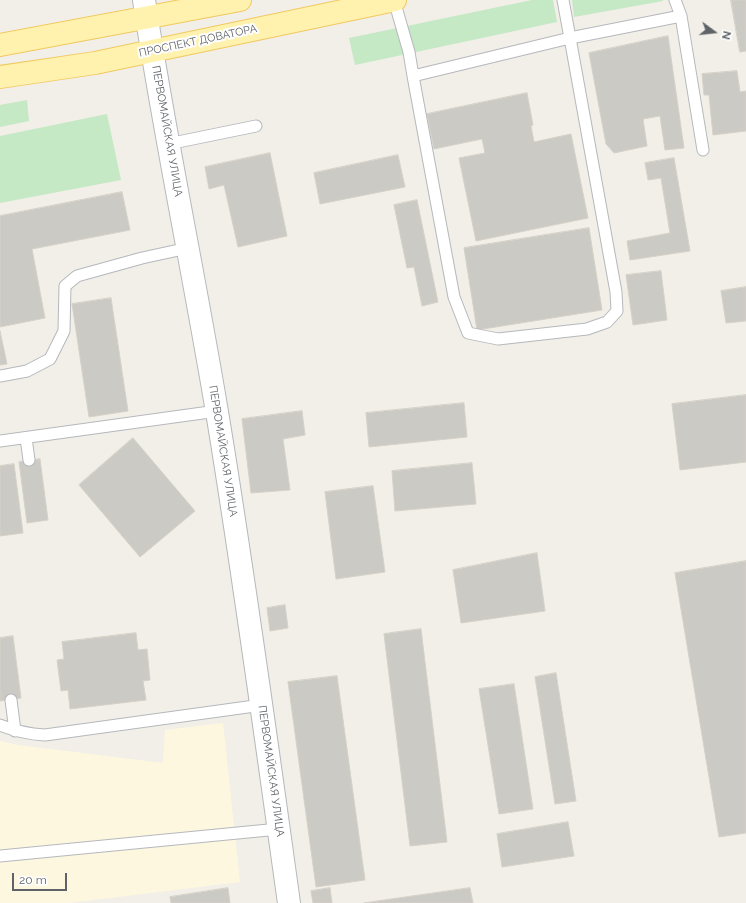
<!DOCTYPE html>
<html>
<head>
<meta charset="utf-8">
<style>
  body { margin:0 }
  #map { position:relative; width:746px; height:903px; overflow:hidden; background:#f1efe8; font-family:Raleway,sans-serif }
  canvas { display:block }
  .north { position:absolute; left:694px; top:12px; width:40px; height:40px; -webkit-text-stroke:3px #fff; paint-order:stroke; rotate:105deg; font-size:11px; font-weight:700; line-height:16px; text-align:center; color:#5f6368 }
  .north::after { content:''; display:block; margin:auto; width:14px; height:18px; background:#5f6368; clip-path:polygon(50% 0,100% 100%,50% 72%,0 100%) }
  .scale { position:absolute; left:12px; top:873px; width:55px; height:18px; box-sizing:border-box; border:2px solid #5f6368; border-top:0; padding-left:5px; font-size:12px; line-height:14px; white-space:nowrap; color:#5f6368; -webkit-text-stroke:3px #fff; paint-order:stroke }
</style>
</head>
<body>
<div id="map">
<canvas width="746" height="903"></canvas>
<div class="north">N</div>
<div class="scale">20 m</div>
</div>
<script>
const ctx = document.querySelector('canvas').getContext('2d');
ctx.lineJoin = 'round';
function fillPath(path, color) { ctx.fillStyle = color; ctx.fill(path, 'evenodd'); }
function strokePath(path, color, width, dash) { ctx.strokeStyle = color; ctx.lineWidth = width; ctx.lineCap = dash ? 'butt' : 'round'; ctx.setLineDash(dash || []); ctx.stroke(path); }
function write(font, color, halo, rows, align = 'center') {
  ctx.font = font + ' Raleway,sans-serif'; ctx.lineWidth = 4; ctx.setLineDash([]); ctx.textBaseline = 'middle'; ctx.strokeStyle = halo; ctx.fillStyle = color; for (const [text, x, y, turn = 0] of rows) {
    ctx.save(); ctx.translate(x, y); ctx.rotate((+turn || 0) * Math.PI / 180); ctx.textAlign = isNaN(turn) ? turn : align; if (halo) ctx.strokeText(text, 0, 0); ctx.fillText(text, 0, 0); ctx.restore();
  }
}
fillPath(new Path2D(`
  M223 723 240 882 69 903H0V741L18 745 163 763 165 730Z`), '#fef7e0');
fillPath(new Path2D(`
  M532 0H553L557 22 355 65 349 38Z
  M572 0H663V1L574 17Z
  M27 100 29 121 0 127V105Z
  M107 114 121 180 0 203V136Z`), '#c5e8c5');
const building = new Path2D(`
  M731 0H746V51L740 52Z
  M668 36 684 148 665 150 660 116 643 119 647 146 614 153 606 144 589 53Z
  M737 71 740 92 746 91V131L713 135 709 95H704L702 74Z
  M527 93 533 125 531 126 534 142 571 134 588 218 476 241 459 158 485 153 482 139 434 149 427 114Z
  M270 153 287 236 238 247 224 185 209 189 205 167Z
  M398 155 405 187 320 204 314 173Z
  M674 158 690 251 630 260 627 241 670 233 661 178 648 180 645 163Z
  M122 192 130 230 32 249 45 318 0 327V216Z
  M417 200 438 302 422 306 414 267 407 268 394 205Z
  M589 228 602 310 477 330 464 248Z
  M661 271 667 320 633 325 626 275Z
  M746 287V321L726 323 721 291Z
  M111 298 128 411 89 417 72 304Z
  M0 331 7 364 0 365Z
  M746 395V462L680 470 672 404Z
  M464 403 467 437 369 447 366 413Z
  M302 411 305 435 283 439 290 490 251 493 242 419Z
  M133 438 195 511 140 557 79 485Z
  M40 459 48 520 27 523 19 462Z
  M472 463 476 504 395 511 392 471Z
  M14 464 23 533 0 536V466Z
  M373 486 385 572 336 579 325 492Z
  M537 553 545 611 461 623 453 570Z
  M746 561V833L719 837 675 573Z
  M285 605 288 628 270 631 267 608Z
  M421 629 447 842 410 846 384 634Z
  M136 633 138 650 147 649 150 680 143 681 146 700 70 709 68 690 61 691 57 660 64 659 62 642Z
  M13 636 21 698 0 701V638Z
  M556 673 576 801 555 804 535 677Z
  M337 676 365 880 316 887 288 682Z
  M514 684 533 809 499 814 479 689Z
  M568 822 574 856 502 867 497 834Z
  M228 888 230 903H171L170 897Z
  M330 888 332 903H313L311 891Z
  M470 888 473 903H364Z`);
fillPath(building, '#cccac5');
strokePath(building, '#d6d1c6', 1);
const service = new Path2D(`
  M394 0 409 52 413 76
  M563 0 570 38 681 16 675 0
  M681 16 703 150
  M570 38 616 292 617 311 607 322 587 329 498 339 468 333 454 297 413 76Z
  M168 144 256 126
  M0 376 27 371 50 359 64 331 65 286 77 276 142 258 188 248
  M26 438 29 460
  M0 441 217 411
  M11 700 15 731
  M0 725C15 731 29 734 45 735L262 705
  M0 856 279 829`);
const tertiary = new Path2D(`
  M144 0C165 138 194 274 217 412 244 575 266 739 289 903`);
const primary = new Path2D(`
  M0 45 240 0
  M0 77 95 63 395 0`);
strokePath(service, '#b5b8bc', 13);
strokePath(tertiary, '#b5b8bc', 24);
strokePath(primary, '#f2c960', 24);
strokePath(service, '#fff', 11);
strokePath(tertiary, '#fff', 22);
strokePath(primary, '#fff2af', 22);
write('11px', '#5f6368', '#fff', [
  ["ПРОСПЕКТ ДОВАТОРА",198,41,-12],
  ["ПЕРВОМАЙСКАЯ УЛИЦА",167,131,80],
  ["ПЕРВОМАЙСКАЯ УЛИЦА",223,451,81],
  ["ПЕРВОМАЙСКАЯ УЛИЦА",271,771,82]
]);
</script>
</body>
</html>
